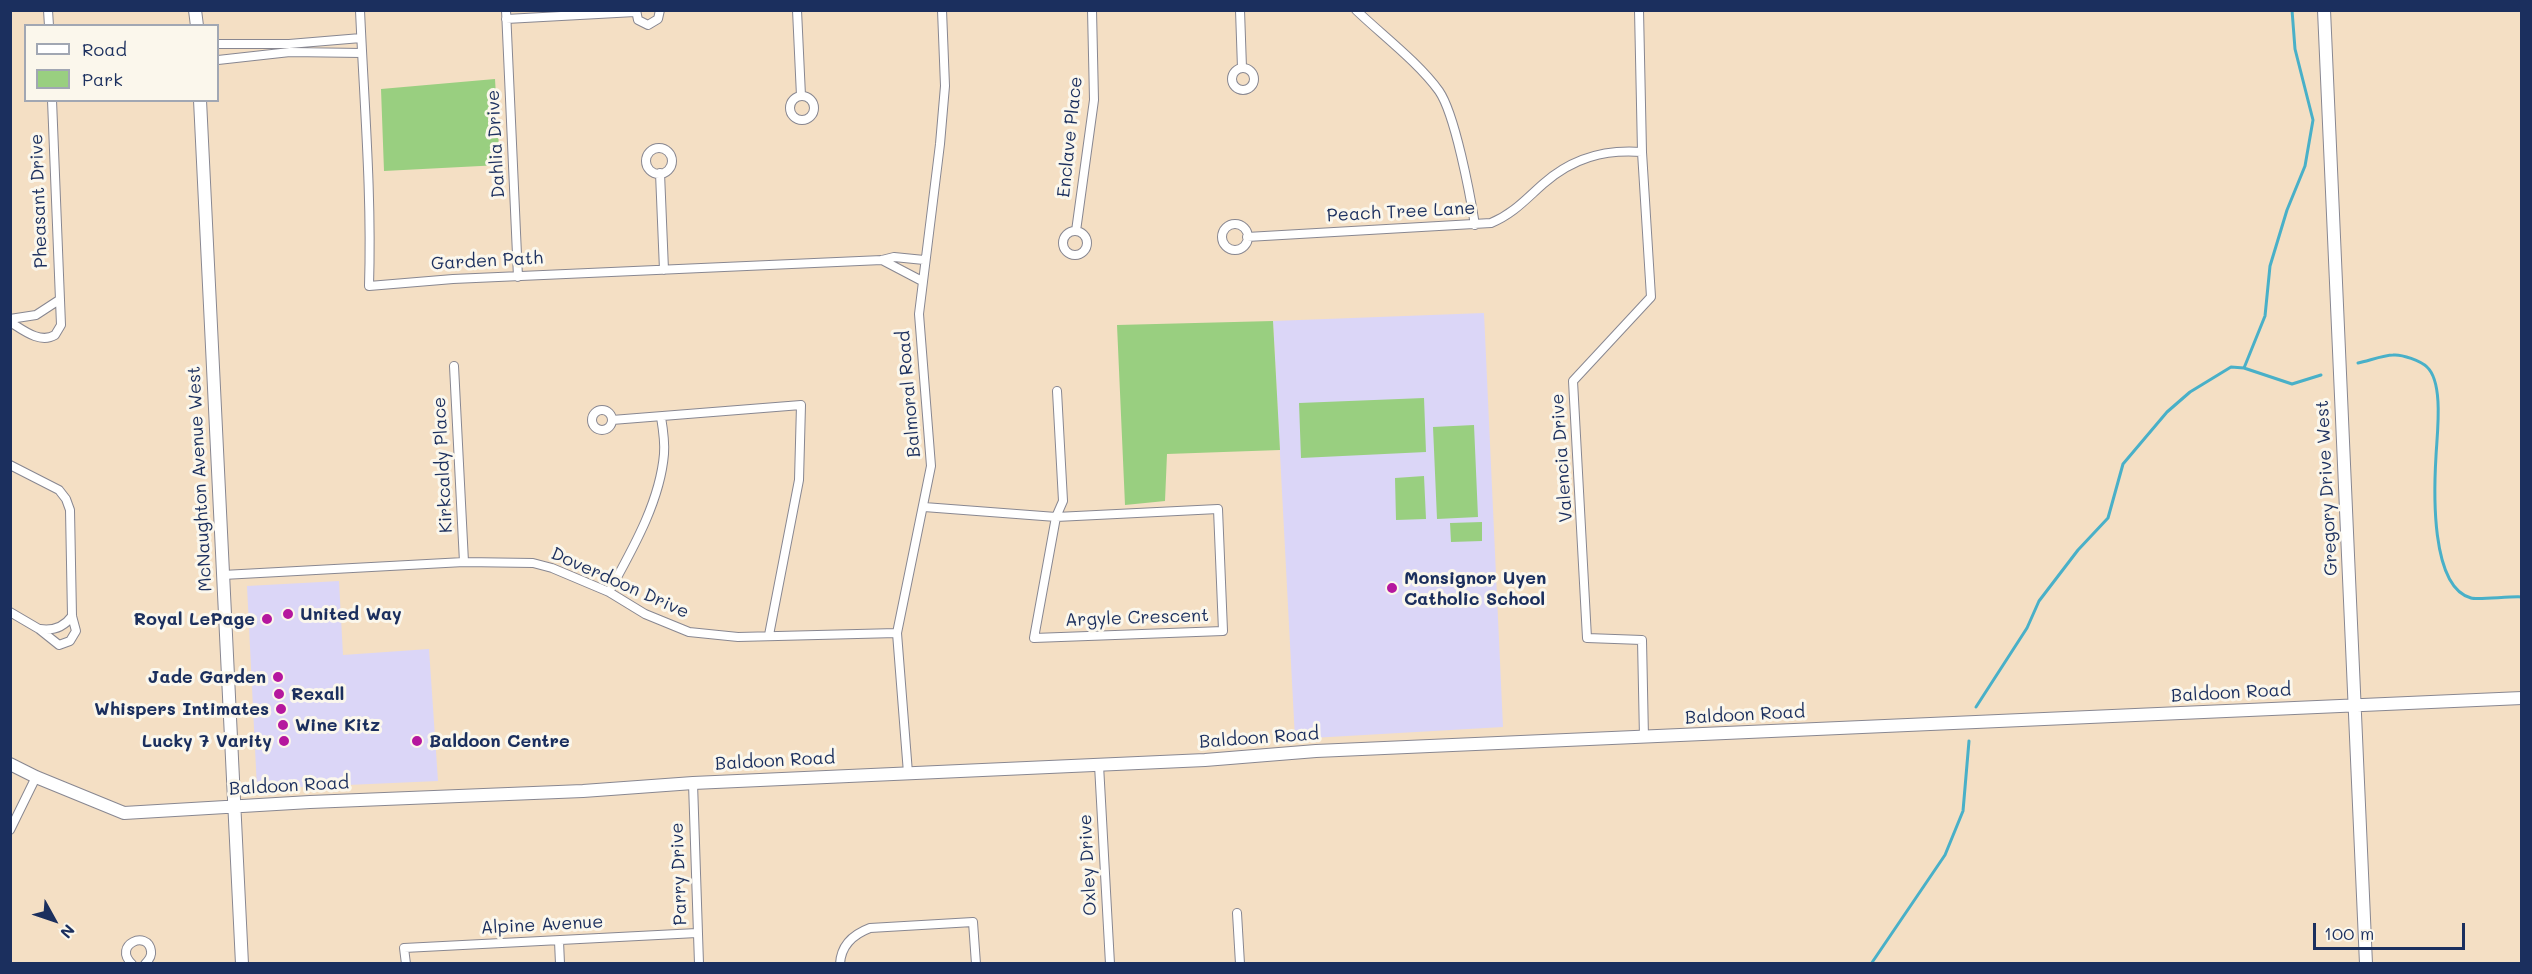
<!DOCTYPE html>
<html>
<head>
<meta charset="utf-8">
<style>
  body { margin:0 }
  #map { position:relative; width:2532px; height:974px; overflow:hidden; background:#f4dfc4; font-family:Mali,sans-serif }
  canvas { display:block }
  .frame { position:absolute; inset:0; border:12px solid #1b2f5e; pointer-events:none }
  .legend { position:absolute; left:24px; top:24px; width:195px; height:78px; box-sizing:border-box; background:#fbf7ec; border:2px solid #a1a7b3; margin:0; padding:8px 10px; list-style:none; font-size:18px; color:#1b2f5e }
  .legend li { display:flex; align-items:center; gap:12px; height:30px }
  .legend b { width:30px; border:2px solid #a1a7b3 }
  .north { position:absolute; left:24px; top:890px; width:60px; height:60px; -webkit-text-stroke:4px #fbf7ec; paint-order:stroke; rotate:130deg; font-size:16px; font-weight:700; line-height:24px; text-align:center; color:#1b2f5e }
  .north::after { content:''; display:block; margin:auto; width:21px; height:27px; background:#1b2f5e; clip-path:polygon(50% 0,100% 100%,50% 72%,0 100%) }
  .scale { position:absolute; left:2313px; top:923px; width:152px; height:27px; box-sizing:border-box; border:3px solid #1b2f5e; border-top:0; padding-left:8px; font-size:18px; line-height:21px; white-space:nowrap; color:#1b2f5e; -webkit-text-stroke:4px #fbf7ec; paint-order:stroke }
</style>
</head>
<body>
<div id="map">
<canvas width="2532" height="974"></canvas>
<div class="frame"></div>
<ul class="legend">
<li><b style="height:8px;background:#fff"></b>Road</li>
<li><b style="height:16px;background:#99cf80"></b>Park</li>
</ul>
<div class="north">N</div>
<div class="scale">100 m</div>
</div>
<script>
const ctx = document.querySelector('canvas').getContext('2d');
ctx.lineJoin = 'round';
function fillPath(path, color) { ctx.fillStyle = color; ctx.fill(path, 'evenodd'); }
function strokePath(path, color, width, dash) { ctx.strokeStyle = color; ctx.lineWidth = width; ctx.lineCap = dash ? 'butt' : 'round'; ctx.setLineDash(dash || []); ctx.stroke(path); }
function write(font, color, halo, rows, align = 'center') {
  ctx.font = font + ' Mali,sans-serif'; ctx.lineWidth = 6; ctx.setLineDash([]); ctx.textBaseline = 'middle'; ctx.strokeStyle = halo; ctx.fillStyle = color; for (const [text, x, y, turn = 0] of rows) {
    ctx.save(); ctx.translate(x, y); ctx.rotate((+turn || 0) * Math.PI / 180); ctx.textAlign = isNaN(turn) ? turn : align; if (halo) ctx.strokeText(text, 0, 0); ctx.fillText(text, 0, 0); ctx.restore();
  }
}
fillPath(new Path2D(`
  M1484 313 1503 727 1295 739 1273 321Z
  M339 581 343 655 429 649 438 781 257 789 247 586Z`), '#dbd6f7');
fillPath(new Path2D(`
  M495 79 500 165 384 171 381 89Z
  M1273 321 1280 450 1167 454 1165 501 1125 505 1117 325Z
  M1424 398 1426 452 1301 458 1299 403Z
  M1474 425 1478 517 1437 519 1433 427Z
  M1424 476 1426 519 1396 520 1395 478Z
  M1482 522V541L1451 542 1450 523Z`), '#99cf80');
strokePath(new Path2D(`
  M2358 363C2368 361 2384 355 2393 355 2402 354 2421 361 2427 367 2444 383 2437 434 2436 456 2434 489 2430 587 2471 598 2478 600 2511 596 2522 597
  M2244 368 2265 316 2270 266 2287 210 2305 166 2313 120 2295 49 2292 10
  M1976 707 2027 628 2039 601 2078 550 2108 518 2123 464 2167 412 2190 392 2231 367 2244 368 2292 384 2321 375
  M1871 964 1945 855 1963 811 1969 741`), '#49b0c8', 3);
const street = new Path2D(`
  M48 10 49 26
  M360 10C364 102 372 194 369 286L453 279 882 260 894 257 924 260
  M506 10 518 277
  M636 10 638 20 648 25 658 19 660 10
  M797 10 801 96
  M1240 10 1242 68
  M1356 10C1382 35 1418 62 1439 91 1455 114 1470 194 1475 225
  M1639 10 1642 152 1651 297 1573 381 1587 638 1642 640 1644 738
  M506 19 635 12
  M218 44H289L361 38
  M218 60 290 52 362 53
  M1232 79a11 11 0 1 1 22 0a11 11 0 1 1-22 0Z
  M790 108a12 12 0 1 1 24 0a12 12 0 1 1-24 0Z
  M646 161a13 13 0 1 1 26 0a13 13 0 1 1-26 0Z
  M660 173 664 270
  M1222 237a13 13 0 1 1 26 0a13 13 0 1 1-26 0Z
  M1063 243a12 12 0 1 1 24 0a12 12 0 1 1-24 0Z
  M1076 231 1094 100 1092 10
  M1247 237 1491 223C1513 214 1526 199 1543 184 1572 158 1604 149 1642 152
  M882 260 922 281
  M10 319 36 315 59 300
  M10 322C23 330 40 344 55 335L61 325 52 100
  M454 366 464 562
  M592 420a10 10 0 1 1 20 0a10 10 0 1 1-20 0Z
  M612 420 801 405 799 480 769 635
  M10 465 59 490 66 499 70 510 72 616 76 631 70 641 59 645 39 629 10 612
  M924 507 1056 517 1218 509 1223 631 1034 638 1056 517 1063 501 1057 391
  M223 575 464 562 533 563 552 568 609 592 645 614 689 632 738 637 897 633
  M609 592C632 550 660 502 664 454 665 442 663 429 661 417
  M40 629C53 631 64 627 72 616
  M1099 765 1110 964
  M908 773 897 633 931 466 919 314 940 144 945 86 942 10
  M693 783 699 964
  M10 830 36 777
  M1237 913 1240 964
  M559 941 560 964
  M132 964C112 945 148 929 151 951 152 956 149 960 145 964
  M406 964 404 948 697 933
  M840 964C841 945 854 934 870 928L973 922 976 964`);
const secondary = new Path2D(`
  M195 10 197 26
  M2324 10 2366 964
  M200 100 242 964
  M10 764 36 777 124 813 310 802 583 791 693 783 1205 760 1316 751 2522 698`);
strokePath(street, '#888791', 10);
strokePath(secondary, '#888791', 14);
strokePath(street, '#fff', 8);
strokePath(secondary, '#fff', 12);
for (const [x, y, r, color] of [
  [1392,588,6,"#b5179e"],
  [288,614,6,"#b5179e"],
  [267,619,6,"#b5179e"],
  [278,677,6,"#b5179e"],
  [279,694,6,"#b5179e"],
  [281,709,6,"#b5179e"],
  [283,725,6,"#b5179e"],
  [284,741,6,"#b5179e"],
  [417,741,6,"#b5179e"]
]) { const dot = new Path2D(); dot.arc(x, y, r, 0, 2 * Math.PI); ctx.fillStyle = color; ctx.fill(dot); strokePath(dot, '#fbf7ec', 2); }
write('18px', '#1b2f5e', '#fbf7ec', [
  ["Enclave Place",1070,137,-84],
  ["Dahlia Drive",496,144,-93],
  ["Pheasant Drive",39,201,-92],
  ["Peach Tree Lane",1401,212,-3],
  ["Garden Path",487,261,-3],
  ["Balmoral Road",909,394,-95],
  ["Valencia Drive",1562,458,-94],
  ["Kirkcaldy Place",443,465,-93],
  ["McNaughton Avenue West",200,479,-93],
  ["Gregory Drive West",2327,488,-93],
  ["Doverdoon Drive",620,583,24],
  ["Argyle Crescent",1137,618,-2],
  ["Baldoon Road",2231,693,-3],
  ["Baldoon Road",1745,715,-3],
  ["Baldoon Road",1259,738,-4],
  ["Baldoon Road",775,761,-3],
  ["Baldoon Road",289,786,-3],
  ["Oxley Drive",1088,865,-93],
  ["Parry Drive",679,874,-92],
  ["Alpine Avenue",542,925,-3]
]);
write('bold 18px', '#1b2f5e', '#fbf7ec', [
  ["Monsignor Uyen",1404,578],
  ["Catholic School",1404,599],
  ["United Way",300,614],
  ["Royal LePage",255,619,"right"],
  ["Jade Garden",266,677,"right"],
  ["Rexall",291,694],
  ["Whispers Intimates",269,709,"right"],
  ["Wine Kitz",295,725],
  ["Lucky 7 Varity",272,741,"right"],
  ["Baldoon Centre",429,741]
], 'left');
</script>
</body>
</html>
